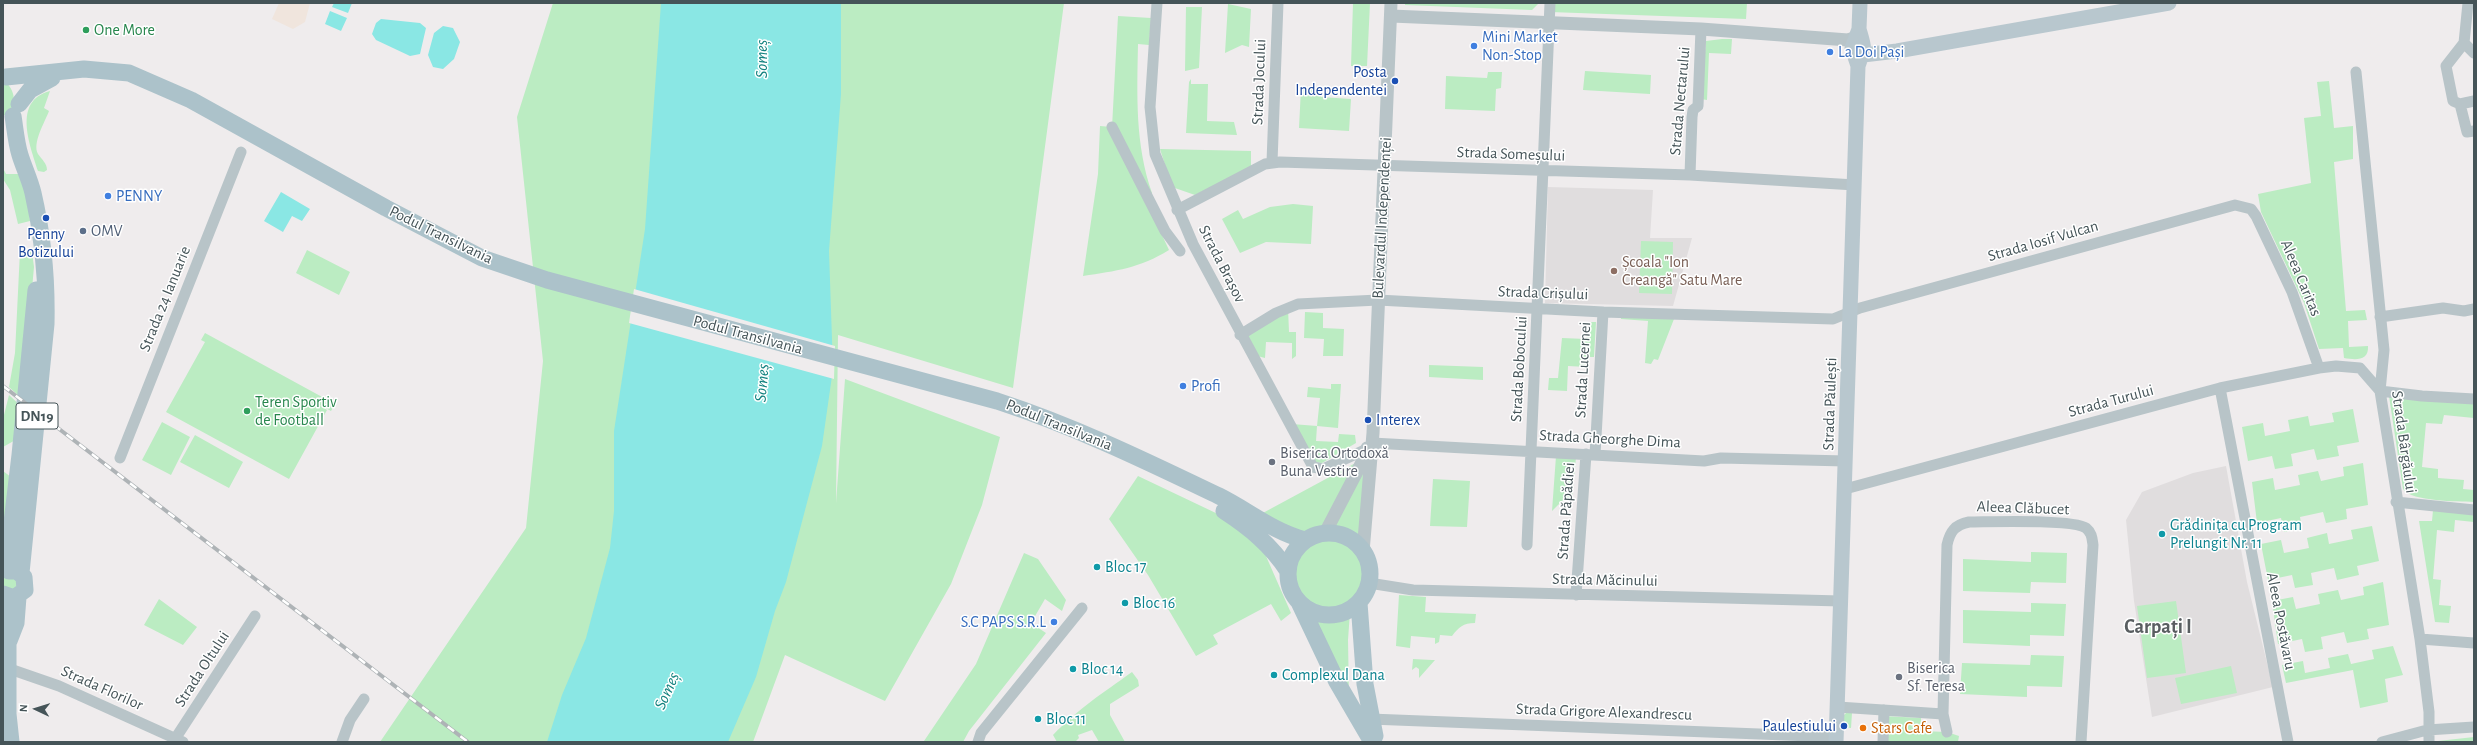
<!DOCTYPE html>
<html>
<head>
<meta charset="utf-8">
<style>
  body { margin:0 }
  #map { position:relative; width:2477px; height:745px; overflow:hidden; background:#efeced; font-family:"Alegreya Sans",sans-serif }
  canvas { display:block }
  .frame { position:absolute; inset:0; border:4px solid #455458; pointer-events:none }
  .north { position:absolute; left:16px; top:689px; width:40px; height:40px; -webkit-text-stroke:3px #fff; paint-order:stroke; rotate:274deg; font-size:11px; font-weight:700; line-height:16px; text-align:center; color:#455458 }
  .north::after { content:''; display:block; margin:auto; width:14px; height:18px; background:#455458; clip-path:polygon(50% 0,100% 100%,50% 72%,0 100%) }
</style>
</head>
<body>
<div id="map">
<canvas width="2477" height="745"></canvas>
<div class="frame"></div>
<div class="north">N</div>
</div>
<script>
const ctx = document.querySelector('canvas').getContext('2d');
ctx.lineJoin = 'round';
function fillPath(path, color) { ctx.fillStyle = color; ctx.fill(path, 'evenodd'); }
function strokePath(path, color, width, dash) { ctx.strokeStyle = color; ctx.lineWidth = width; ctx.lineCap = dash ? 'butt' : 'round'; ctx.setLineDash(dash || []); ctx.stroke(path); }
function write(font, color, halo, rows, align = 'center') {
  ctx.font = font + ' "Alegreya Sans",sans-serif'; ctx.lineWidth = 3; ctx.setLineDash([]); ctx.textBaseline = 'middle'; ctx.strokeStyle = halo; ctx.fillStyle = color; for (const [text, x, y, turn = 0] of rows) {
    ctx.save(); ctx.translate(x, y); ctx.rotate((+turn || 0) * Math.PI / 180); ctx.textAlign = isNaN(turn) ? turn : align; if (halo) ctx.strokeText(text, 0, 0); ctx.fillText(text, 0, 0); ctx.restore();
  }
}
fillPath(new Path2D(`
  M1548 187 1653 190 1650 238H1692L1673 306 1545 303Z
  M2226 466 2247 582 2273 687 2152 717 2134 601 2126 520 2142 492 2193 473Z`), '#e0ddde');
fillPath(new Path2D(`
  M553 3H1064L1013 388 838 335 836 503 845 379 1000 437 982 505 951 584 885 701 785 655 753 742H380L526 528 543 361 517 117Z
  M1353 3H1370L1367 66H1351Z
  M1405 3H1539L1532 10 1405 5Z
  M1550 3H1747L1746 19 1550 12Z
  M1228 4 1251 9 1249 47 1242 45 1225 53Z
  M1186 7H1202L1199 68 1185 71Z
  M1118 16 1151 18 1149 45 1138 44C1137 96 1135 144 1152 193L1146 201 1169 250C1140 268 1116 271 1083 276L1098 174 1100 126 1112 127Z
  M1722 39H1732L1731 54 1709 53 1707 100 1701 99 1706 41Z
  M1585 71 1651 75 1650 94 1583 90Z
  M1488 72H1502L1501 88 1496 89 1495 111 1445 109 1446 76 1487 78Z
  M1191 79V84H1208L1207 121 1234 122 1237 135 1186 133 1189 82Z
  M3 80C16 89 19 108 3 116Z
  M2329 81 2334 128 2353 126V159L2334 162 2346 311 2365 310 2367 320 2348 321 2349 347 2368 346C2369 361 2356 360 2344 358L2343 348 2319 349 2304 303 2261 212 2258 194 2311 183 2304 118 2321 116 2317 82Z
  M1301 88 1321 89V97L1351 99 1349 131 1299 128Z
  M50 91 44 108 49 111C45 122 32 143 38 154 42 160 47 163 47 170L44 172 38 171C30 145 12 101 50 91Z
  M1160 149 1251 151V168L1195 195 1172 187Z
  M3 168 6 174H20L26 188 30 221 18 224 10 190 3 179Z
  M1293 204 1313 206 1311 244 1266 242 1240 253 1222 219 1238 210 1243 219 1270 207Z
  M1641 241 1673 242 1672 294 1639 293Z
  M307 250 350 272 339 295 296 273Z
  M20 251 32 252 34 267 22 399 9 387 15 353Z
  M1288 308 1289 332H1296V356L1292 359V343L1266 342 1265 358 1250 354 1240 335Z
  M1305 312 1323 313V328L1344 329 1343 356H1323L1324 339 1304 338Z
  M1621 313 1674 319 1658 360 1654 359 1651 364 1645 363 1648 321 1621 319Z
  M1587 322H1596L1594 357H1587V367L1568 366 1567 391 1548 390 1549 378H1558L1562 338 1586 339Z
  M205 333 335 404 331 411 318 404 327 410 289 479 166 412 205 342 201 340Z
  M1429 365 1483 367V380L1429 377Z
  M1331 384H1341L1338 428 1317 426 1316 441 1338 442 1339 434 1355 435 1356 443 1322 463 1313 462 1292 424 1317 426 1320 398 1307 397 1308 387 1331 389Z
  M9 395 23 408 19 438 3 447V419Z
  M2389 396 2474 403V418L2444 415 2442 424 2426 423 2422 467 2438 469V478L2464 480 2463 489 2474 490V502C2458 501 2412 502 2403 489Z
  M2353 409 2359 442 2337 446 2339 456 2317 460 2314 449 2291 454 2293 466 2275 469 2272 456 2248 461 2242 427 2263 423 2265 436 2290 431 2288 420 2308 416 2310 426 2334 422 2332 413Z
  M162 422 190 437 171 475 142 460Z
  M195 435 243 462 229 488 180 462Z
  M1369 448 1362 547C1353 534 1343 530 1328 531Z
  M1556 456 1576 457 1572 499H1564L1552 511Z
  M1361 460 1321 531 1305 536 1261 514Z
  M2363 463 2368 505 2346 509 2347 519 2326 523 2323 512 2300 517 2302 528 2284 532 2281 518 2257 523 2252 482 2273 478 2275 490 2300 485 2298 475 2318 471 2321 481 2344 476 2343 467Z
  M3 471 11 477 3 555Z
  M1138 476 1220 515 1262 547 1291 613 1281 621 1271 604 1213 635 1218 644 1196 656 1148 575 1109 519Z
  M1433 479 1470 481 1467 527 1430 526Z
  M2433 510 2474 513V522L2455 520 2454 532 2437 530 2433 579 2441 580 2439 605 2451 606 2449 623 2435 622 2419 521H2432Z
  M2372 526 2379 561 2357 566 2359 575 2337 580 2334 568 2311 573 2313 585 2295 588 2292 575 2268 580 2261 544 2281 540 2284 553 2309 548 2307 538 2327 533 2329 544 2353 539 2351 530Z
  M1288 574a41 41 0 1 1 82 0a41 41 0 1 1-82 0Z
  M2031 552 2067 553 2066 583 2031 582 2030 593 1963 591V559L2031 562Z
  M1024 553 1038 559 1066 600 1062 611 1045 599 1031 623 1046 633 969 731 963 742H925L924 741 976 664Z
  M13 573 22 589 3 590 4 577Z
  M2383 582 2389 625 2367 629 2369 639 2347 643 2344 632 2321 637 2323 649 2305 652 2302 639 2278 644 2272 601 2293 597 2296 609 2320 604 2318 594 2338 590 2341 600 2364 595 2363 587Z
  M1399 595 1426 597 1425 612 1476 614 1475 623C1463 623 1459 627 1452 636L1440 635 1439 642 1435 644V638L1411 636 1410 648 1396 646Z
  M159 599 197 627 183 645 144 625Z
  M2176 601 2186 673 2147 678 2137 606Z
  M2031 603 2066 604 2064 636 2030 635V646L1963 643V610L2031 612Z
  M1350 612 1348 640 1349 697 1313 615 1334 618Z
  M2393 646 2403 675 2385 679 2388 702 2360 708 2353 670 2286 683 2282 665 2303 661 2305 673 2330 668 2328 658 2348 654 2351 664 2374 659 2372 650Z
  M2031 655 2064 656 2062 687 2027 686V697L1960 694 1962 663 2030 665Z
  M1413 659 1432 660H1435L1419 678V669L1416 667 1412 670Z
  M2231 666 2237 693 2181 704 2175 678Z
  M1132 672 1138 680 1139 686 1110 704V715L1125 742H1099L1092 730 1078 735 1079 738 1075 742H1057L1053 735C1079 708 1103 693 1132 672Z
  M1846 713H1852L1851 728 1841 727 1843 716Z
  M1883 716 1921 718V731L1947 732 1959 736 1958 742H1883Z
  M2474 737V742H2438V741Z`), '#bbecc2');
fillPath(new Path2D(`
  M279 3H310L305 22 293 29 272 19Z`), '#f0e5dd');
fillPath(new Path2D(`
  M334 3H352L348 13 332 7Z
  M661 3H841V94L829 251 833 369 822 446 786 582 775 611 756 677 728 742H547L562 695 586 638 610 548 614 511V431L645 229Z
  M330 11 347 18 341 31 325 24Z
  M381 19 420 23 426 28 420 54 410 56 376 40 372 34 376 23Z
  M443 26 453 28 460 42 454 59 443 69 433 67 428 55 434 33Z
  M281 192 310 209 302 221 292 216 283 232 264 221Z`), '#8ae7e4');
fillPath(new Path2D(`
  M634 289 835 346 834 379 629 323Z`), '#efeced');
strokePath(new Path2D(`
  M1157 3 1150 107 1155 154 1193 244 1313 467 1323 469 1367 449
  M2468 3 2464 43 2474 53
  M2356 72 2384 350 2380 391 2420 639 2429 712V742
  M2474 101 2460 104 2467 132 2474 131
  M2460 104 2453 101 2446 66 2464 43
  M1112 127 1165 231 1180 251
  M1272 162 1278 3
  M1690 175 1692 117 1693 110 1698 106 1701 29
  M1177 210 1265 164 1280 162 1690 175 1855 185
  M2380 317 2443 308 2464 311 2474 309
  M1240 335 1276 313 1298 304 1378 300 1603 312 1833 319 1860 308 2235 205 2251 209 2256 216 2292 292 2319 368
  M2220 388 2288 742
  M1372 443 1704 461 1721 458 1846 461
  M1595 455 1603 312
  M120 458 241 152
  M1845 489 2220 388 2319 368 2336 366 2360 368 2380 391 2422 396 2474 399
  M2396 502 2474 510
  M1527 545 1550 3
  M1369 583 1413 590 1841 601
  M1576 595 1586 454
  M2420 639 2474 643
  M7 668 59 686 183 742
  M1838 707 1943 714
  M1370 719 1837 737
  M1947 732 1943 714 1947 545C1950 531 1955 525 1969 522 1990 522 2073 519 2086 528 2092 533 2092 538 2093 545L2081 742
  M175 739 255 616
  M342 742 350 720 364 699
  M978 742 981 733 1082 608
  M1883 742 1884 710
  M2382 742 2427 730 2474 727`), '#b8c4c8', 11);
strokePath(new Path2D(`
  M1391 16 1701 29 1848 40 1854 38
  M1325 533 1361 464 1367 448
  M1363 552 1373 433 1391 3`), '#b8c4c8', 13);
strokePath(new Path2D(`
  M1863 55 1897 51 2169 3
  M1858 66 1852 48 1859 29 1860 3
  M1836 742 1858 66C1865 45 1865 50 1859 29`), '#b8c7ce', 15);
strokePath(new Path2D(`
  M6 77 84 69 129 73 191 100 386 208 482 258 547 280 997 401C1074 426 1146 461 1219 496 1249 511 1272 531 1305 540
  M19 104 30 90 52 78
  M13 116C15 128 16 142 20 155 24 168 30 180 33 193 43 236 47 280 46 324L21 573
  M1224 511C1250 528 1271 545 1288 571
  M1288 574a41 41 0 1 1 82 0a41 41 0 1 1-82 0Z
  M9 571 8 556 20 455 36 290
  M3 594 14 598 25 590 24 577 17 571H11
  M5 596 4 620 8 644V714L11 742
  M1299 602 1337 682 1372 742
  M1359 603 1365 684 1375 736
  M9 641 16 623 18 597`), '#acc2ca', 17);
const rail = new Path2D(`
  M3 386 468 742`);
strokePath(rail, '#aeb3b6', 4);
strokePath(rail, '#fff', 2.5, [8]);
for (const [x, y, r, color] of [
  [86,30,4,"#2e9e5b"],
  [1474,46,4,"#3f7fe0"],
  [1830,52,4,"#3f7fe0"],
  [1395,81,4,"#1a4fb4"],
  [108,196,4,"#3f7fe0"],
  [46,218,4,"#1a4fb4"],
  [83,231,4,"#5c6f8a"],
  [1614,271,4,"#8d6e63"],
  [1183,386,4,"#3f7fe0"],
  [247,411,4,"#2e9e5b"],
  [1368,420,4,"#1a4fb4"],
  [1272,462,4,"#6b7280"],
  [2162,534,4,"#0f9aa8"],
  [1097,567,4,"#0f9aa8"],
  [1125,603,4,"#0f9aa8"],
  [1054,622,4,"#3f7fe0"],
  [1073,669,4,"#0f9aa8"],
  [1274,675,4,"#0f9aa8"],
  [1899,677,4,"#6b7280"],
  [1038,719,4,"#0f9aa8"],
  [1844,726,4,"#1a4fb4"],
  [1863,728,4,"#e8710a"]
]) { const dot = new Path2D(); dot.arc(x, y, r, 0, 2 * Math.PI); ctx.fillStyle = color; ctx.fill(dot); strokePath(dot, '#fff', 1.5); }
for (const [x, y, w] of [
  [37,416,42]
]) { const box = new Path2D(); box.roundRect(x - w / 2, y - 13, w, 26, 3); ctx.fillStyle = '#fff'; ctx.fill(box); strokePath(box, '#455458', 1); }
write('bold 15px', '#455458', null, [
  ["DN19",37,416]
]);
write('16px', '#27864d', '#fff', [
  ["One More",94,30],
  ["Teren Sportiv",255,402],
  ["de Football",255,420]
], 'left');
write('16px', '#366cbe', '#fff', [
  ["Mini Market",1482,37],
  ["Non-Stop",1482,55],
  ["La Doi Pași",1838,52],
  ["PENNY",116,196],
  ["Profi",1191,386],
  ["S.C PAPS S.R.L",1046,622,"right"]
], 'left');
write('16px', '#164399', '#fff', [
  ["Posta",1387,72],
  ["Independentei",1387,90],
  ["Penny",46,234,"center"],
  ["Botizului",46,252,"center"],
  ["Interex",1376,420,"left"],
  ["Paulestiului",1836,726]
], 'right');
write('16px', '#455458', '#fff', [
  ["Strada Jocului",1259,82,-88],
  ["Strada Nectarului",1680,101,-85],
  ["Strada Someșului",1511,154,2],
  ["Bulevardul Independenței",1382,218,-87],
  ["Podul Transilvania",441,235,26],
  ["Strada Iosif Vulcan",2043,241,-16],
  ["Strada Brașov",1222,264,63],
  ["Aleea Caritas",2301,278,67],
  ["Strada Crișului",1543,293,2],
  ["Strada 24 Ianuarie",165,299,-68],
  ["Podul Transilvania",748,335,15],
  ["Strada Bobocului",1519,369,-87],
  ["Strada Lucernei",1583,370,-87],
  ["Strada Turului",2111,401,-15],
  ["Strada Păulești",1830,404,-88],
  ["Podul Transilvania",1059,425,22],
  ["Strada Gheorghe Dima",1610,439,3],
  ["Strada Bârgăului",2404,442,82],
  ["Aleea Clăbucet",2023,508,2],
  ["Strada Păpădiei",1566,511,-86],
  ["Strada Măcinului",1605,580,1],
  ["Aleea Postăvaru",2281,621,79],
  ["Strada Oltului",202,669,-57],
  ["Strada Florilor",102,688,24],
  ["Strada Grigore Alexandrescu",1604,712,2]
]);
write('16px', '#4e5e75', '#fff', [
  ["OMV",91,231]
], 'left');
write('16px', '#785e54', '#fff', [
  ["Școala \"Ion",1622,262],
  ["Creangă\" Satu Mare",1622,280]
], 'left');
write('16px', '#5b616d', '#fff', [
  ["Biserica Ortodoxă",1280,453],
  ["Buna Vestire",1280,471],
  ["Biserica",1907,668],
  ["Sf. Teresa",1907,686]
], 'left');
write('16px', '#0d838f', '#fff', [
  ["Grădiniţa cu Program",2170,525],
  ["Prelungit Nr. 11",2170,543],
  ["Bloc 17",1105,567],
  ["Bloc 16",1133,603],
  ["Bloc 14",1081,669],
  ["Complexul Dana",1282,675],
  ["Bloc 11",1046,719]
], 'left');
write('16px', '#c56008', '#fff', [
  ["Stars Cafe",1871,728]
], 'left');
write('italic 17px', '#13827f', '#fff', [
  ["Someș",762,59,-90],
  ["Someș",762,383,-85],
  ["Someș",667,691,-66]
]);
write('bold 20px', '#595e61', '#fff', [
  ["Carpați I",2158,627]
]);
</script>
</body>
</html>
